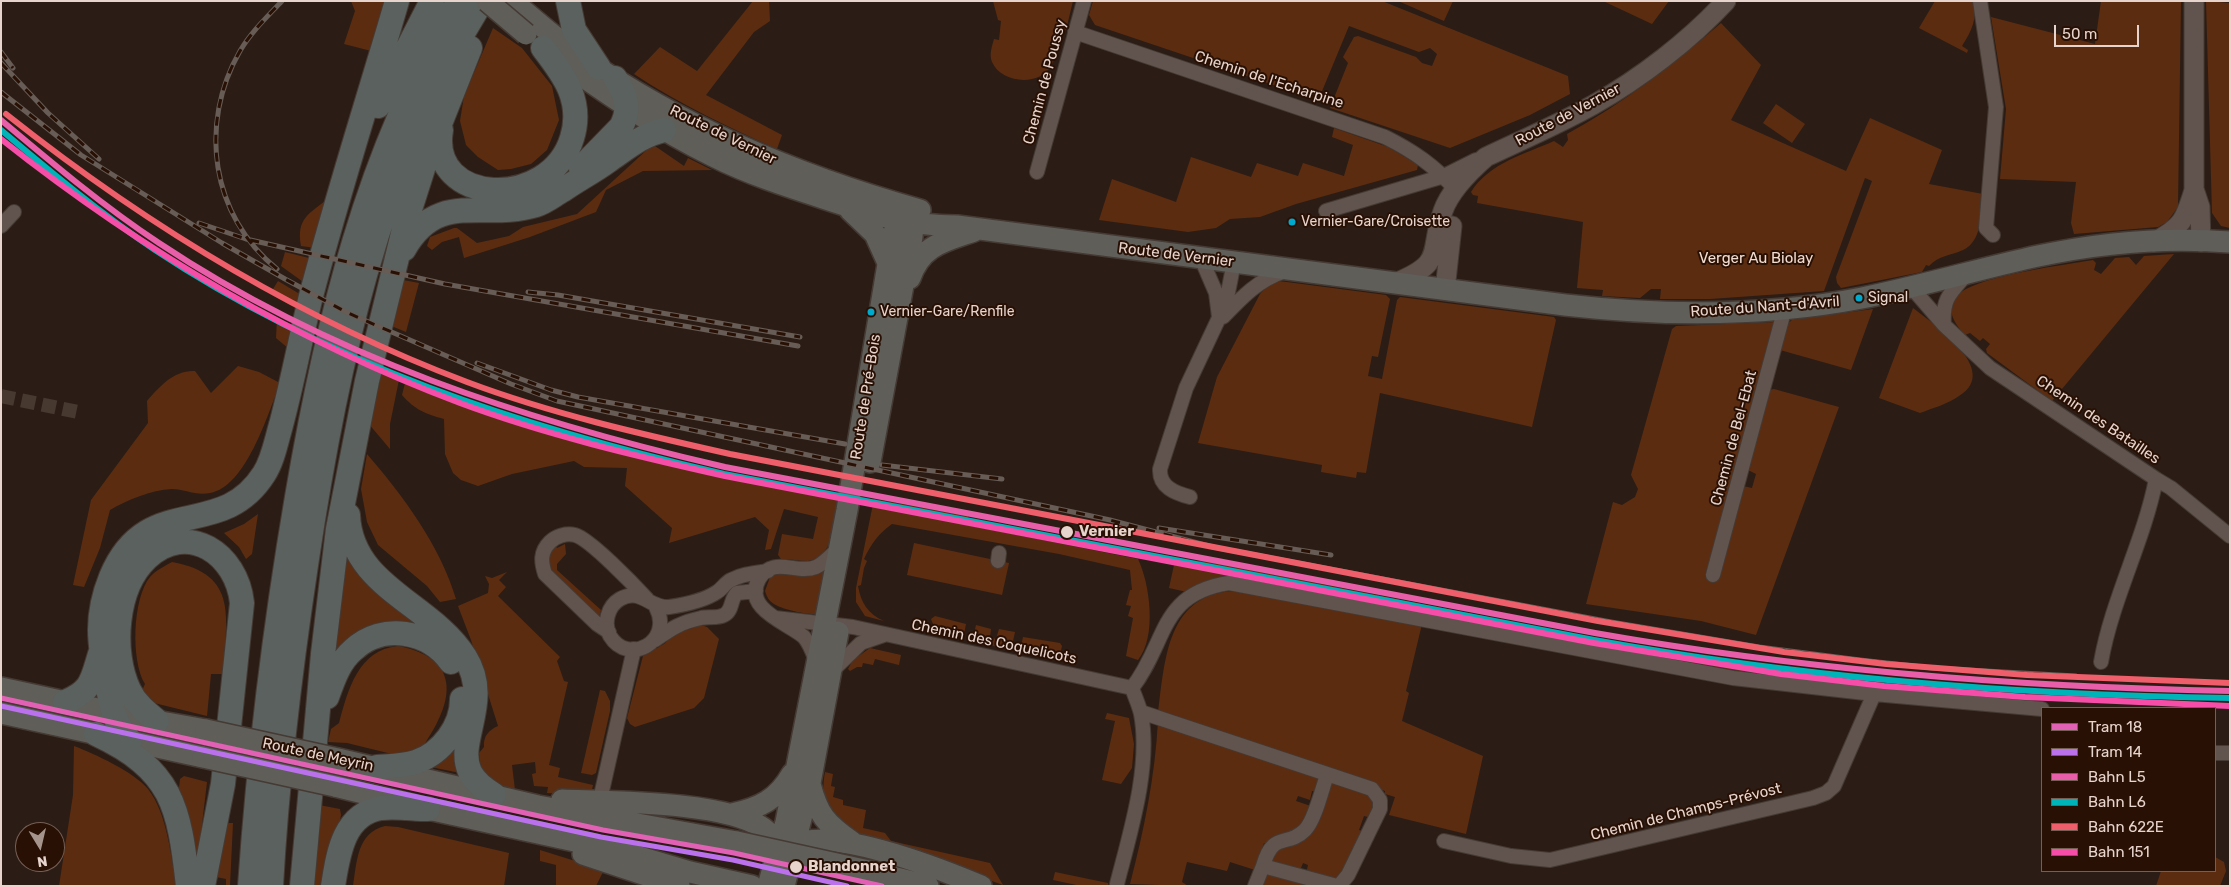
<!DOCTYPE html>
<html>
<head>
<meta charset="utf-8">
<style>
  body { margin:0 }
  #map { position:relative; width:2231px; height:887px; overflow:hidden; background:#2b1d15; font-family:Rubik,sans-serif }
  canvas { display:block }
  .frame { position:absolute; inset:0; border:2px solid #e7d4cc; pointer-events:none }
  .legend { position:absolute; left:2041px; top:707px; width:175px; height:165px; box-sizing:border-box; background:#291004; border:1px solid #755e54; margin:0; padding:6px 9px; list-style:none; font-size:15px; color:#e7d4cc }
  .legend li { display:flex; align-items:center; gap:10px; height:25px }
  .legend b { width:25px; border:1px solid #755e54 }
  .north { position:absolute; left:15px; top:822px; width:50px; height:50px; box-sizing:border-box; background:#291004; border:1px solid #755e54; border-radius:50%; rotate:171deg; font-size:14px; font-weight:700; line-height:20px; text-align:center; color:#e7d4cc }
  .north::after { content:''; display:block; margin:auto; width:18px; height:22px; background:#a5948c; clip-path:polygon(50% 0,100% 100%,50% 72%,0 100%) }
  .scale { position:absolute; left:2054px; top:25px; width:85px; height:22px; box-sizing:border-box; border:2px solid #e7d4cc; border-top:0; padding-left:6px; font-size:15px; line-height:18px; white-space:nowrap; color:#e7d4cc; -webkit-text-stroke:4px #291004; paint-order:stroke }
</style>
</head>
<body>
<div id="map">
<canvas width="2231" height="887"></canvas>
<div class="frame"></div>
<ul class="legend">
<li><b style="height:6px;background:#e161b5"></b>Tram 18</li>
<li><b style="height:6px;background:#bb71ec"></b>Tram 14</li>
<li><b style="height:6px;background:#e95ea9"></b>Bahn L5</li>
<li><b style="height:6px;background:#00b3b9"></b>Bahn L6</li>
<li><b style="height:6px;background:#ee5e6b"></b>Bahn 622E</li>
<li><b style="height:6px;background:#f54da8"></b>Bahn 151</li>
</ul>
<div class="north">N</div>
<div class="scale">50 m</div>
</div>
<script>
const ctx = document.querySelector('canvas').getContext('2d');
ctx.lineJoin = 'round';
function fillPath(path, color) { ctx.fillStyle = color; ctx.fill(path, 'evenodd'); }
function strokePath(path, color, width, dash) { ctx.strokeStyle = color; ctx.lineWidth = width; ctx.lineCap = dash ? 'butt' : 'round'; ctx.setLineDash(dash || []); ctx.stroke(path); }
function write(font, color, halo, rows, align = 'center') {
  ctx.font = font + ' Rubik,sans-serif'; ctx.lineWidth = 4; ctx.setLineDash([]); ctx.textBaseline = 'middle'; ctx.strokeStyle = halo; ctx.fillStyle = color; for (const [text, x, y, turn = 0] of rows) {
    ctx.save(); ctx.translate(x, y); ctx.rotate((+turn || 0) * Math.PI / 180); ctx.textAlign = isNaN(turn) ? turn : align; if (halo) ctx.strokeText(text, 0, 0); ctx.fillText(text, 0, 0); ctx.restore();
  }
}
fillPath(new Path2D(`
  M351 1H392L375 52 344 44 355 11Z
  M753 1H769L770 21 754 32 706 95 782 135 777 149C728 127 679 104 634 74L660 47 697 71Z
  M993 1H1073L1066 30 1061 29C1058 40 1057 57 1051 66 1039 87 1001 83 992 62 989 55 992 46 994 39L999 40 1001 21 998 20Z
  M1093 1H1382L1568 76 1570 94 1530 115 1450 148 1330 108 1348 63 1343 57 1354 37 1358 36 1416 57 1422 63 1432 66 1437 54 1430 48 1419 52 1349 26 1320 96 1309 97 1095 25 1089 15Z
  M1398 1H1453L1444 21Z
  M1603 1H1669L1652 24Z
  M1935 1H1974C1977 20 1972 30 1962 46L1968 50 1967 53 1919 28Z
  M2101 1H2181L2178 207 2167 222 2158 227 2074 234 2071 223 2076 182 2000 179 2006 109 1991 17 2095 44Z
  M2206 1 2230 3V228L2221 226 2212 213Z
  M1721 23 1761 65 1731 120 1846 171 1870 118 1942 150 1929 184 1983 194C1982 211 1982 242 1963 250 1950 256 1939 255 1929 266L1926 265 1922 272 1841 288 1837 283 1836 277 1872 181 1865 178 1824 291 1710 299H1660L1661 289H1651L1640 298 1602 296 1603 290 1577 288 1583 222 1477 203 1478 196 1473 195 1471 192C1489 163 1525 154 1554 141L1563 147 1568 140 1567 134C1624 103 1673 65 1721 23Z
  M493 28 522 48 552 86 559 120 547 150 531 164 511 169 498 170 478 157 466 145 460 121 464 96Z
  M1776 104 1805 124 1792 143 1763 123Z
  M1334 128 1388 147 1418 165 1417 170 1296 204 1260 217 1230 219 1216 228 1188 232 1099 220 1112 179 1176 202 1191 157 1251 177 1257 163 1298 176 1303 163 1344 176 1353 145 1332 137Z
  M655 146 684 166 688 158 712 170 643 171 606 190 596 212 530 237 464 258 459 237 442 242 432 250 427 246 430 237 454 228H457L477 243 509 236 523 227 577 214 650 147Z
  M330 197 316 248 301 246C296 217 310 214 330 197Z
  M285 252 313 259 306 284 281 266Z
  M2174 254 2052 401 1987 353 1986 349 1990 344 1983 338 1980 341 1970 333 1965 335C1955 324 1944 309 1958 295 1976 276 2064 265 2093 260L2096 263 2094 270 2101 274 2115 258 2129 257 2136 265 2144 256Z
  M403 280 419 283 406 332 389 325Z
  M278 281 303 296 299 310 270 294Z
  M1279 281 1386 295 1390 299 1378 357 1372 356 1368 376 1382 379 1397 300 1400 297 1554 317 1556 320 1532 427 1380 393 1366 473 1357 472 1356 478 1321 472 1322 465 1198 443 1217 377 1260 294 1268 285Z
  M1913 308C1933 324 2002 370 1959 396 1948 404 1933 408 1920 413L1879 398Z
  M1873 309 1851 370 1780 350 1787 324 1792 320Z
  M277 319 294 328 289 349 276 338Z
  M1777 322 1712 566 1707 568 1705 576 1709 581 1718 580 1721 576 1719 570 1743 486 1752 488 1756 474 1748 470 1769 390 1774 389 1839 407 1756 635 1701 621 1586 604 1613 502 1622 505 1635 497 1638 489 1631 475 1672 329 1676 326Z
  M238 366 259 372 280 383C268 414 246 487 210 493 196 496 184 489 172 489 151 490 127 500 110 510L100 548 84 587 73 585 91 500 148 423 147 401C160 386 174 370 195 371L211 393Z
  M380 367 400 375 390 424V449L368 423Z
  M410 382C472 402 532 426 594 443 675 465 758 479 840 495 836 515 835 558 808 561 799 561 790 559 781 559L778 555 782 534 813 539 818 517 784 509 771 549 765 550 769 530 755 517 669 543 672 528 625 486 627 468 584 467 574 461 512 474 478 486 461 480 453 473 445 454 444 419C426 414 415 410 402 395L405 383Z
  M367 454C403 496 440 545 456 599L440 602 427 586 378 545 367 522 361 489Z
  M874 499 968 516 967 525 1138 559C1150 584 1157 637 1138 660L1126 656 1133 618 1128 616 1131 606 1126 605 1130 590H1132L1130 570 1059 554 892 524C879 533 871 544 864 559L867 561 864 568 861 585 858 586C861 603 868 614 884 621L865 616 856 602V588Z
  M258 514 252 554 246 559 239 547 224 533 244 524Z
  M345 542 465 669V774L421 765 463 723V676L424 633 331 662Z
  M914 543 1009 563 1002 595 907 575Z
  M565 544 566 554 557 564V570L601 610 599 618 548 568 549 552 555 545 557 548Z
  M1200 560 1569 633 1807 673 1840 684 1737 673 1233 579 1187 592 1169 588 1174 565 1179 566 1180 563 1198 566Z
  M172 562C240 574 226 620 223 674H211L207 716 150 702 140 695 145 684C131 662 132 599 150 577 156 570 165 566 172 562Z
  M826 567 820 613C813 617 781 609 774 604 769 601 767 597 765 591L770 577C792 566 805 585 826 567Z
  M507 572 499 580 506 587 498 596 560 657 557 661 564 681 568 682 549 765 560 768 558 777 593 785 591 795 547 793 548 787 534 786 532 774 536 773 535 762 512 765 515 790C500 787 492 781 481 771L479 753 484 747C483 736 489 730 498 726L471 640 458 606 488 593 489 584 485 576 492 578Z
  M1236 591 1422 624 1406 691 1409 693 1402 721 1483 756 1466 834 1389 815 1395 797 1385 794V791L1158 713C1165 659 1167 593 1236 591Z
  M935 616 966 624 963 639C949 636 936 635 931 619Z
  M701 625 707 627 719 639 704 698 694 708 635 727 630 724 627 718 643 656 664 644 675 634Z
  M976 625 991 629 990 637 996 639 999 629 1015 632 1011 650 972 641Z
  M1023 637 1060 643 1062 646 1059 659 1025 652 1026 647 1021 646Z
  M398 646C466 659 452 706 421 749L396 755 347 743 328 742 331 729 339 723C348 690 358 650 398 646Z
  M870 648 901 655 899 665 875 659 873 665 863 663 862 667H857L850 671 848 669 853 660Z
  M600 690 605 691 610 701V711L596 773 592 775 581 773Z
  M1107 713 1129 718 1134 744 1132 768 1121 784 1102 780 1115 721 1105 719Z
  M1158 721 1315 775 1319 780 1318 791H1312L1310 800 1298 796 1296 801 1311 806 1308 822 1270 845 1264 843 1255 870 1230 862 1227 871 1187 862 1182 882 1188 886 1130 884C1144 830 1155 777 1158 721Z
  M74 746C95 754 134 772 148 789 168 815 170 855 177 886H59L73 795Z
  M825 772 833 774 831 786 835 787 833 797 843 800V805L866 810 863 828 885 833 891 841 990 863 1003 885 846 829C826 811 820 800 825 772Z
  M184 776 207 782 198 858H194L179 788 180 779Z
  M1329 782 1370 792 1374 799 1372 818 1364 816 1359 830 1365 832 1340 877 1332 880 1306 874 1308 865 1303 863 1299 873 1272 863 1271 852 1299 838Z
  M319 805 340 809 341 815 327 886H311Z
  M229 823H233L230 886H226V879L216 877 223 826Z
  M385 826 398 827 509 853 504 886H353C357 861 357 833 385 826Z
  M540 850 604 870 596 886H556V865L540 861Z
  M2215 857 2224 862 2226 871 2220 886H2156L2161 871H2215Z
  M1055 872 1108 883 1109 886H1081L1053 880Z
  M1273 872 1316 886H1259L1261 879Z`), '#5c2c10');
strokePath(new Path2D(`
  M1 396 78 412`), '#473830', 14, [14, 7]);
const street = new Path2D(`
  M1980 1 1996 107 1986 228 1993 235
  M1075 32 1385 137C1413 151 1435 166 1456 190
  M1037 172 1084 1
  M1326 211 1444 176 1476 160
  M1 226 14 212
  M1201 258 1216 293 1219 317
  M1912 288 1944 325 1990 368 2156 479C2144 541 2112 599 2101 662
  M1223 317C1242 297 1258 280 1285 271
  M1944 325C1942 299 1950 293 1966 275
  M2156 479 2171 488 2230 536
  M1190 497C1175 493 1159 487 1160 469L1186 388 1226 303 1234 262
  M998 561 999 553
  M1713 575 1785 308
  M656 607C674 642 628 666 610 636 603 623 608 606 620 599 640 587 651 609 669 607 683 605 705 600 717 592 722 589 725 583 731 580 742 574 755 573 768 571
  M775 618 853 627 1132 688
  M609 632 597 624 545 574C541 562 540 552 550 542 556 536 566 533 575 535 590 539 635 586 647 599
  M655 640C671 629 681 622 701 618 708 616 717 619 724 615 733 611 730 599 737 593L756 591
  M816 661C813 653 810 644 804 637 788 623 742 609 759 579 773 555 797 575 816 567 825 563 833 553 840 547
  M831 672 861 643 884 635
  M1132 688C1168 642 1158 594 1229 583L1733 678 1874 694 2042 709
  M1141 712 1372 789 1380 800V809L1348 875 1339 886
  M2215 753H2230
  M602 801V791L634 649
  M1444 841 1511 856 1550 860 1813 798 1826 793 1834 786 1874 694
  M1263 866C1273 830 1287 848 1305 830 1315 820 1322 789 1327 775
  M1117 884C1130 833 1151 767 1141 714 1139 705 1135 697 1132 688
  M1255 886 1263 866 1337 886`);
const secondary = new Path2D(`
  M2194 1V189L2200 207 2201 242
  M2154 242C2182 227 2185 220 2194 190
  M1395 283C1446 262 1428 254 1443 211 1450 191 1470 171 1486 157 1522 140 1559 124 1593 105 1641 78 1689 41 1726 1
  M1445 290 1452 226`);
const primary = new Path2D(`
  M512 1C535 20 558 41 583 58 685 129 802 177 920 210
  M549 53C602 90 655 128 713 156 749 174 786 186 823 198 868 213 909 226 957 226L1565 305C1663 316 1764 317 1862 298 1921 286 1979 269 2038 256 2099 243 2167 237 2230 242
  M850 210 875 234 888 263
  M910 278C921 245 945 241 974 231
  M870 462 912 237 913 224 910 212
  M1 688 139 718 206 730
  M1 713 203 757
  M338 759 538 806 737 842
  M810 784C818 815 826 824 852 842
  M335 786 428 809 616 850 690 872 752 886
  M562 800C611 802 725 801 763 828 773 835 779 844 784 855
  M732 814C760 808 778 799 792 774
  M786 849C819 820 943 870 981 886
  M583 854 679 886
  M864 870 928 886
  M768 886 786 822 847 510 893 234 908 207
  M784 886 810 783 838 632`);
const highway = new Path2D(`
  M568 1 574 30 599 68
  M378 106 432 1
  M441 130C428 206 550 211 572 138 577 122 576 105 570 90 564 75 553 61 543 48
  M581 168 621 127C631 109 626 94 615 78
  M404 249C438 189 484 221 536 205 546 202 554 195 563 190 577 180 593 172 608 161 627 148 642 135 664 130
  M348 515C351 587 431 603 465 657 493 701 455 741 470 772 475 782 486 790 494 795
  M327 697C333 680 339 662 353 650 383 622 429 631 451 662
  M65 702C92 691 92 680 100 654
  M157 721C146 712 135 703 129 690 111 652 115 588 147 558 188 520 237 554 242 603L223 784 203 886
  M96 734C173 770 179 806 188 886
  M130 741C114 724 111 705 107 683 99 643 95 616 111 577 147 490 220 543 264 474 273 460 276 442 281 425 292 384 300 341 310 300 336 199 368 101 397 1
  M377 767C390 766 404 766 416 762 442 753 462 726 462 699
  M250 886C259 756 275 626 297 497 326 326 367 151 459 1
  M271 886C277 778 290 671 306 565 335 370 377 170 482 1
  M302 886 323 654 338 529 367 381 405 225 426 159 470 48
  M333 886C338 855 343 814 381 808 396 806 413 809 428 809`);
strokePath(street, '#453a34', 16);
strokePath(secondary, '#453a34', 21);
strokePath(primary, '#453a34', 24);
strokePath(highway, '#453a34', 26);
strokePath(street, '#61544e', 14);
strokePath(secondary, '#61544e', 19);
strokePath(primary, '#5f5e59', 21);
strokePath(highway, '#5b615e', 24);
const rail = new Path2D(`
  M1 52 13 68
  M1 63 48 113 99 159
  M1 92 81 155 222 243 285 279 348 313 511 384 557 401 1110 520 1213 547 1611 622 1759 647 1860 660 1932 668 2076 676
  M199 223 246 239 445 284 798 346
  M277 269C211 216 198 124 240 51 251 32 267 17 282 1
  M528 292 558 295 800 337
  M477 363 551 390 578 397 845 444
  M882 465 1002 479
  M1159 528 1331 555`);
strokePath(rail, '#675c56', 5);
strokePath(rail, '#291004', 3, [9]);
const primaryBridge = new Path2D(`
  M487 1 526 34
  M206 730 338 759
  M203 757 335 786
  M737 842 864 870`);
strokePath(primaryBridge, '#453a34', 24, []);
strokePath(primaryBridge, '#5f5e59', 21);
strokePath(new Path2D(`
  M1 120C52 163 103 206 159 243 330 357 526 421 725 467L1595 633C1804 670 2018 687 2230 691`), '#e95ea9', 6);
strokePath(new Path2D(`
  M1 130C51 172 101 214 155 250 327 364 524 428 724 474L1594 640C1803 678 2017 695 2230 698`), '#00b3b9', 6);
strokePath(new Path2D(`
  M6 114C147 226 298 318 467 382 552 414 641 434 730 454L1598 621 1784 652 1886 664 2027 675 2230 683`), '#ee5e6b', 6);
strokePath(new Path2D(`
  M1 139C141 250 293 340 460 403 546 435 636 456 725 476L1594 643 1781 674 1884 686 2025 697 2230 706`), '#f54da8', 6);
strokePath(new Path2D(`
  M1 698 603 830 734 853 882 886`), '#e161b5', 5);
strokePath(new Path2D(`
  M1 706 601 837 733 860 847 886`), '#bb71ec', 5);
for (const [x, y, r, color] of [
  [1292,222,4.5,"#00a9ce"],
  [1859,298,4.5,"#00a9ce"],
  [871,312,4.5,"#00a9ce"],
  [1067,532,7,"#e7d4cc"],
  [796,867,7,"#e7d4cc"]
]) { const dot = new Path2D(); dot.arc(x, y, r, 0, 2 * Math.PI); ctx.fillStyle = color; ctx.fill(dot); strokePath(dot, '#291004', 2); }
write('14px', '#e7d4cc', '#291004', [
  ["Vernier-Gare/Croisette",1301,222],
  ["Signal",1868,298],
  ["Vernier-Gare/Renfile",880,312]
], 'left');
write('15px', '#e7d4cc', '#291004', [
  ["Chemin de l'Echarpine",1269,80,18],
  ["Chemin de Poussy",1045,82,-75],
  ["Route de Vernier",1568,115,-28],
  ["Route de Vernier",723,135,26],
  ["Route de Vernier",1176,255,7],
  ["Route du Nant-d'Avril",1765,307,-4],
  ["Route de Pré-Bois",866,397,-81],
  ["Chemin des Batailles",2098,420,34],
  ["Chemin de Bel-Ebat",1734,438,-75],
  ["Chemin des Coquelicots",994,642,12],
  ["Route de Meyrin",318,755,12],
  ["Chemin de Champs-Prévost",1686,812,-14]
]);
write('15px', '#f2dbd0', '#291004', [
  ["Verger Au Biolay",1756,259]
]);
write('bold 15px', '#e7d4cc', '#291004', [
  ["Vernier",1079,532],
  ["Blandonnet",808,867]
], 'left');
</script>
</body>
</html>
